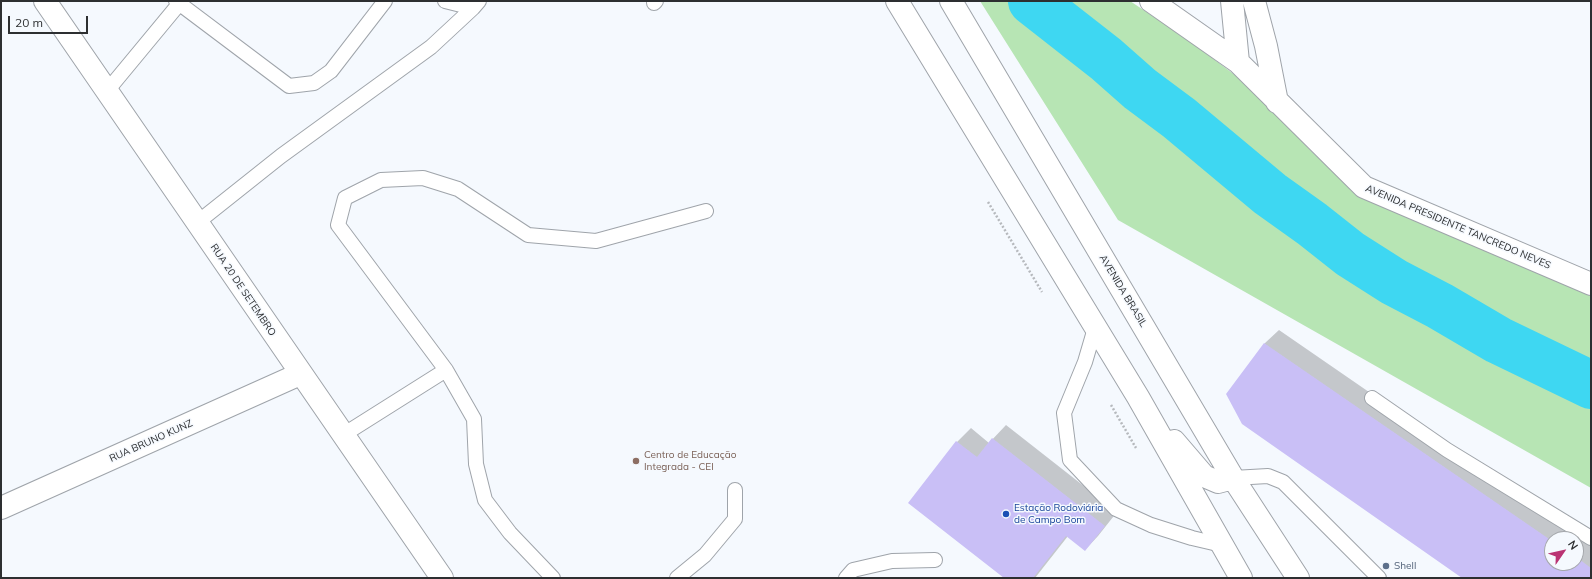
<!DOCTYPE html>
<html>
<head>
<meta charset="utf-8">
<style>
  body { margin:0 }
  #map { position:relative; width:1592px; height:579px; overflow:hidden; background:#f5f9fe; font-family:Mulish,sans-serif }
  canvas { display:block }
  .frame { position:absolute; inset:0; border:2px solid #2d2f31; pointer-events:none }
  .north { position:absolute; left:1544px; top:531px; width:40px; height:40px; box-sizing:border-box; background:#f5f9fe; border:1px solid #a5a8ac; border-radius:50%; rotate:56deg; font-size:11px; font-weight:700; line-height:16px; text-align:center; color:#2d2f31 }
  .north::after { content:''; display:block; margin:auto; width:14px; height:18px; background:#ba3373; clip-path:polygon(50% 0,100% 100%,50% 72%,0 100%) }
  .scale { position:absolute; left:8px; top:16px; width:80px; height:18px; box-sizing:border-box; border:2px solid #2d2f31; border-top:0; padding-left:5px; font-size:12px; line-height:14px; white-space:nowrap; color:#2d2f31; -webkit-text-stroke:3px #f5f9fe; paint-order:stroke }
</style>
</head>
<body>
<div id="map">
<canvas width="1592" height="579"></canvas>
<div class="frame"></div>
<div class="north">N</div>
<div class="scale">20 m</div>
</div>
<script>
const ctx = document.querySelector('canvas').getContext('2d');
ctx.lineJoin = 'round';
function fillPath(path, color) { ctx.fillStyle = color; ctx.fill(path, 'evenodd'); }
function strokePath(path, color, width, dash) { ctx.strokeStyle = color; ctx.lineWidth = width; ctx.lineCap = dash ? 'butt' : 'round'; ctx.setLineDash(dash || []); ctx.stroke(path); }
function write(font, color, halo, rows, align = 'center') {
  ctx.font = font + ' Mulish,sans-serif'; ctx.lineWidth = 3; ctx.setLineDash([]); ctx.textBaseline = 'middle'; ctx.strokeStyle = halo; ctx.fillStyle = color; for (const [text, x, y, turn = 0] of rows) {
    ctx.save(); ctx.translate(x, y); ctx.rotate((+turn || 0) * Math.PI / 180); ctx.textAlign = isNaN(turn) ? turn : align; if (halo) ctx.strokeText(text, 0, 0); ctx.fillText(text, 0, 0); ctx.restore();
  }
}
fillPath(new Path2D(`
  M980 1H1130L1184 37 1255 90 1309 149 1359 196 1591 294V488L1118 220Z`), '#b7e5b4');
fillPath(new Path2D(`
  M1279 330 1591 545V578H1464L1228 394 1265 343ZM1552 539H1576V563H1552Z
  M1006 425 1117 512 1098 536 1085 550 1068 536 1035 578H1005L909 503 957 442 971 428 989 443Z`), '#0003');
strokePath(new Path2D(`
  M1032 1 1106 59 1140 89 1179 118 1270 194 1312 224 1350 254 1394 282 1440 306 1498 340 1591 385`), '#3ed7f2', 48);
fillPath(new Path2D(`
  M1264 343 1552 541V563H1576V557L1591 568V578H1462L1242 424 1226 394Z
  M992 438 1105 526 1085 551 1066 536 1033 578H1004L908 503 956 441 977 457Z`), '#c9bff6');
const lane = new Path2D(`
  M176 1 289 86 314 83 331 71 385 1
  M445 1 473 8
  M654 3 656 1
  M107 91 179 4
  M198 222 281 156 431 47 473 8 479 1
  M1095 328 1085 362 1064 413 1070 460 1116 509 1151 525 1192 538 1222 545
  M1372 398 1447 450 1591 538
  M343 435 446 370
  M1233 478 1268 476 1283 482 1379 578
  M553 578 510 533 485 500 476 464 474 419 446 370 338 225 345 198 381 180 423 178 458 189 528 235 596 241 706 211
  M677 578 705 555 735 519V490
  M846 578 853 570 892 561 935 560`);
const street = new Path2D(`
  M45 1 442 578
  M1151 1 1238 62 1364 187 1591 284
  M1232 1 1238 62
  M1254 1 1266 46 1277 102
  M1 508 300 374`);
const secondary = new Path2D(`
  M897 1 1138 397 1241 578
  M951 1 1233 478 1298 578
  M1174 441 1204 476 1218 482 1233 478`);
strokePath(lane, '#9fa4aa', 16);
strokePath(street, '#9fa4aa', 24);
strokePath(secondary, '#9fa4aa', 24);
strokePath(new Path2D(`
  M988 202 1042 292
  M1111 405 1136 448`), '#b6b9bd', 2.5, [2, 2]);
strokePath(lane, '#fff', 14);
strokePath(street, '#fff', 22);
strokePath(secondary, '#fff', 22);
for (const [x, y, r, color] of [
  [636,461,4,"#8d6e63"],
  [1006,514,4,"#1a4fb4"],
  [1386,566,4,"#5c6f8a"]
]) { const dot = new Path2D(); dot.arc(x, y, r, 0, 2 * Math.PI); ctx.fillStyle = color; ctx.fill(dot); strokePath(dot, '#f5f9fe', 1.5); }
write('10px', '#2d2f31', '#f5f9fe', [
  ["AVENIDA PRESIDENTE TANCREDO NEVES",1458,227,23],
  ["RUA 20 DE SETEMBRO",243,290,56],
  ["AVENIDA BRASIL",1123,291,59],
  ["RUA BRUNO KUNZ",151,441,-24]
]);
write('10px', '#785e54', '#f5f9fe', [
  ["Centro de Educação",644,455],
  ["Integrada - CEI",644,467]
], 'left');
write('10px', '#164399', '#f5f9fe', [
  ["Estação Rodoviária",1014,508],
  ["de Campo Bom",1014,520]
], 'left');
write('10px', '#4e5e75', '#f5f9fe', [
  ["Shell",1394,566]
], 'left');
</script>
</body>
</html>
